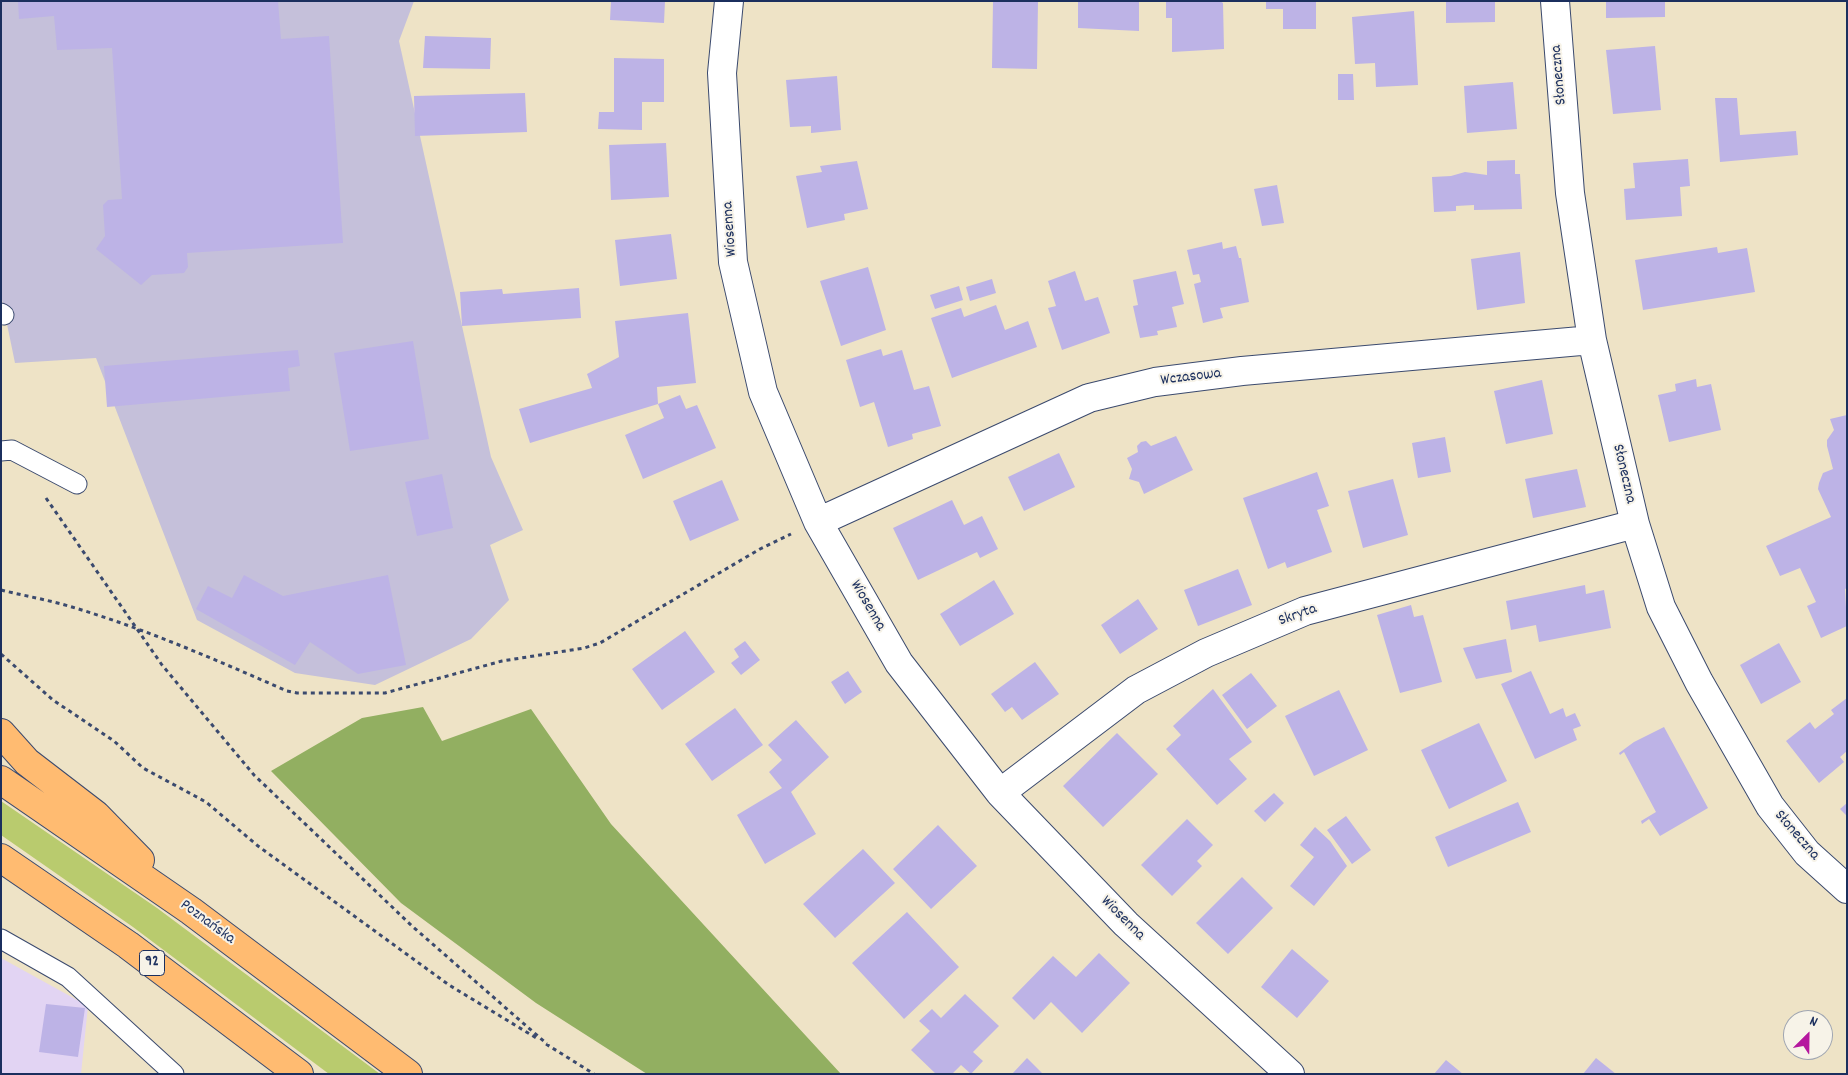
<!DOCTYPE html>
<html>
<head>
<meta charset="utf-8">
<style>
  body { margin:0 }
  #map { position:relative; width:1848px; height:1075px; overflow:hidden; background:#eee3c6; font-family:Dekko,sans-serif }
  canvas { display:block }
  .frame { position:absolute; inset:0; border:2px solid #1b2f5e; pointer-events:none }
  .north { position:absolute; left:1783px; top:1010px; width:50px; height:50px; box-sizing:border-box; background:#f7f3e8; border:1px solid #9fa5b1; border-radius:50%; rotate:23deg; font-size:14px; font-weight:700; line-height:20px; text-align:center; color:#1b2f5e }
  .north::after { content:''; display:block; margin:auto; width:18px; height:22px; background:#b5179e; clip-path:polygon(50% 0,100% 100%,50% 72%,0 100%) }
</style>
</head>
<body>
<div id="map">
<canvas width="1848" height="1075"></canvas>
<div class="frame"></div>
<div class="north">N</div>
</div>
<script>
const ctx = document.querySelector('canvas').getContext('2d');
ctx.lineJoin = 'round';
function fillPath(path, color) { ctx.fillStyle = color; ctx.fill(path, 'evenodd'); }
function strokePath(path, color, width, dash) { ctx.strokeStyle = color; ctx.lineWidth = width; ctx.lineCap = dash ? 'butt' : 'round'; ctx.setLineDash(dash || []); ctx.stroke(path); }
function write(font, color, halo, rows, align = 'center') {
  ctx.font = font + ' Dekko,sans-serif'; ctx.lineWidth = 4; ctx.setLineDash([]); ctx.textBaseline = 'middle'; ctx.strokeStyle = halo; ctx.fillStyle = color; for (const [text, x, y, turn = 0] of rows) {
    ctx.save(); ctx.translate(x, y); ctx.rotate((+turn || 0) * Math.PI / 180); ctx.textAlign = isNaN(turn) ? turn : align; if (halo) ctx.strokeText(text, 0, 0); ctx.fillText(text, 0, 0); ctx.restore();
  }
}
fillPath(new Path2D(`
  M1 958 88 1006 81 1074H1Z`), '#e2d4f3');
fillPath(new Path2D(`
  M1 1H414L399 41 491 457 523 530 490 545 509 600 471 639 375 685 295 673 197 620 96 358 15 363 1 295Z`), '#c5c0da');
fillPath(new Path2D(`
  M1 801 157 908 380 1074H329L133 927 1 835Z`), '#b9cb6e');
fillPath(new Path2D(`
  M423 707 442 741 531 709 611 824 841 1074H647L536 1003 401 903 271 771 362 718Z`), '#92af61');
fillPath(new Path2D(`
  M18 1H278L281 39 329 36 343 243 187 253 188 267 184 273 152 275 141 285 96 249 105 236 103 205 108 200 122 199 112 48 57 50 54 16 19 19Z
  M611 1H665L664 23 610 20Z
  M993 1H1038L1037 69 992 68Z
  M1078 1H1139V31L1078 28Z
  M1166 1H1220L1223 3 1224 49 1172 52V18H1166Z
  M1266 1H1316V29H1283V9H1266Z
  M1446 1H1495V22L1446 23Z
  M1606 1H1665V17L1606 18Z
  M1414 11 1418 85 1376 87 1375 63 1355 64 1352 17Z
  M425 36 491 38 490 69 423 68Z
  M1655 46 1661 110 1613 114 1606 50Z
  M614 58 664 59V102H642V130L598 129 599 112H614Z
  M1338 74H1353L1354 100H1338Z
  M837 76 841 130 811 133V126L790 127 786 80Z
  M1513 82 1517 129 1467 133 1464 86Z
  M525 93 527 132 415 136 414 96Z
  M1715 98H1737L1740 135 1796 131 1798 155 1720 162Z
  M666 143 669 197 611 200 609 145Z
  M1688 159 1690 186 1680 187 1682 216 1626 220 1624 189 1635 188 1633 163Z
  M1515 160V174H1520L1522 209 1474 210V205L1456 206V211L1434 212 1432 177 1451 176 1465 172 1487 175V161Z
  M857 161 868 209 844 214 845 220 807 228 796 176 822 172 820 166Z
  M1277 185 1284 223 1262 226 1254 189Z
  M671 234 677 279 620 286 615 240Z
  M1222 242 1223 249 1236 246 1239 258H1241L1249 302 1220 308 1223 318 1203 323 1194 284 1201 282 1199 274 1193 275 1187 250Z
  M1717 247 1718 253 1747 248 1755 292 1643 310 1635 260Z
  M1520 252 1525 303 1477 310 1471 259Z
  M868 267 886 330 841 346 820 281Z
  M1075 271 1085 301 1098 297 1110 333 1062 350 1048 308 1056 306 1048 281Z
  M1176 271 1184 304 1172 307 1177 327 1157 331 1158 335 1140 338 1133 306 1138 305 1133 280Z
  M992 279 996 293 970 301 966 287Z
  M959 286 963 300 935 309 930 295Z
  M579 288 581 318 462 326 460 292 502 289 503 294Z
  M996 305 1005 330 1028 321 1037 347 952 378 931 318 961 308 964 317Z
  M688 313 696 383 657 387 658 404 530 443 519 409 592 388 587 374 619 357 615 321Z
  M413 341 429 439 350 451 334 353Z
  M881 349 883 356 902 350 914 390 929 386 941 426 912 434 913 439 888 447 874 402 860 407 846 360Z
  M298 350 300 366 288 368 290 391 107 407 104 366Z
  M1696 379 1697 387 1711 384 1721 430 1669 442 1658 395 1676 391 1675 384Z
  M1542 380 1553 434 1506 444 1494 391Z
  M680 395 686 409 697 405 716 448 643 479 625 435 664 418 658 404Z
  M1847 415V588L1845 589 1847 626 1821 638 1807 606 1816 602 1800 568 1780 576 1766 546 1831 517 1818 489 1819 483 1823 473 1833 469 1827 446V440L1834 430 1830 419Z
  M1176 436 1193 470 1144 494 1139 482 1129 479 1132 469 1127 458 1138 452 1137 446 1141 442 1146 441 1151 446Z
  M1445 437 1451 472 1418 478 1412 443Z
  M1059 453 1075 487 1024 511 1008 477Z
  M1577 469 1586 507 1533 518 1525 479Z
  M1317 472 1329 506 1317 510 1332 552 1287 568 1285 562 1268 569 1243 498Z
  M442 474 453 528 417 536 405 482Z
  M1393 479 1408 535 1363 548 1348 491Z
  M722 480 739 520 690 541 673 501Z
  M952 500 964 525 982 516 998 549 980 558 977 552 918 580 893 528Z
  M1238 569 1252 605 1198 626 1184 590Z
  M244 575 283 596 388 575 406 665 358 674 310 642 295 665 196 609 208 586 232 598Z
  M994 580 1014 614 960 646 940 614Z
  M1585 585 1586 594 1604 590 1611 628 1539 642 1536 625 1511 630 1506 601Z
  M1138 599 1158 629 1120 654 1101 625Z
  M1411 605 1414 617 1423 615 1442 682 1400 693 1377 615Z
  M685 631 715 672 662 710 632 669Z
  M1506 639 1512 672 1476 679 1463 648Z
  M745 641 760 660 741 675 731 663 739 657 734 649Z
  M1779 643 1801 682 1761 704 1740 665Z
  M1035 662 1059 694 1022 720 1012 707 1005 712 991 694Z
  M848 671 862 692 845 704 831 682Z
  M1531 671 1550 714 1563 708 1566 717 1575 713 1581 726 1573 729 1577 740 1535 759 1501 684Z
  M1251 673 1277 706 1247 729 1222 695Z
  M1213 689 1252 742 1229 759 1247 779 1217 805 1166 749 1181 735 1173 726Z
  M1339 690 1368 750 1314 776 1285 716Z
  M1847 698V751L1840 757 1844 762 1819 783 1786 741 1810 722 1815 729 1834 714 1831 710Z
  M735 708 763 745 712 781 685 744Z
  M796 720 829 757 791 792 816 834 765 864 737 815 782 788 769 772 782 760 768 745Z
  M1479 723 1507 781 1449 809 1421 750Z
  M1664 727 1708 808 1660 836 1649 819 1642 824 1641 821 1656 812 1624 752 1620 755 1619 753 1634 742Z
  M1117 733 1158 774 1103 827 1063 786Z
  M1274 793 1284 803 1265 822 1254 811Z
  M1518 802 1531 832 1448 867 1435 837Z
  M1847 803V816L1840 809Z
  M1346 816 1371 850 1352 864 1327 830Z
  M1187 819 1213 845 1197 861 1202 866 1172 896 1141 865Z
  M938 825 977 866 931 909 893 869Z
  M1315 827 1330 841 1347 866 1314 906 1290 886 1314 857 1300 845Z
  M863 849 895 883 835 938 803 904Z
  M1242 877 1273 908 1228 954 1196 923Z
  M907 912 959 967 904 1019 852 963Z
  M1292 949 1329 981 1297 1018 1261 987Z
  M1099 953 1130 983 1082 1033 1051 1002 1034 1020 1012 998 1053 956 1076 977Z
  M965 994 999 1026 973 1052 983 1061 971 1074 961 1065 952 1074H936L911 1050 930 1031 919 1021 932 1009 941 1018Z
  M46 1004 85 1008 78 1057 39 1052Z
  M1027 1058 1043 1074H1012Z
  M1596 1058 1616 1074H1583Z
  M1446 1060 1463 1074H1434Z`), '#bdb3e6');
const service = new Path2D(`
  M1 313 4 315
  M1 451 12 450 77 484
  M1 939 68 977 174 1074`);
const minor = new Path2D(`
  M729 1 722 73 733 262 763 392 818 522 899 663 1000 793 1126 924 1290 1074
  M1555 1 1570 193 1592 340 1635 524 1661 607 1699 682 1770 806 1807 853 1847 889
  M818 522 1089 398 1155 382 1242 371 1592 340
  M1000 793 1136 690 1206 653 1305 611 1635 524`);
const primary = new Path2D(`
  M1 733 27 762 96 815 140 860
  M1 780 191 911 408 1074
  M1 858 128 945 299 1074`);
strokePath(service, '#3b4a6e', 21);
strokePath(minor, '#3b4a6e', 30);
strokePath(primary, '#3b4a6e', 30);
strokePath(new Path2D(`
  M46 498 162 665 254 775 412 926 547 1044
  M1 590C25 596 49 600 72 607 146 629 216 660 287 691L297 693H385L502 661 584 648 600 643 760 549 791 534
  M1 654 53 700 114 741 143 768 206 802 258 846 449 985 538 1039
  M546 1044 594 1074`), '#3b4a6e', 3, [4, 4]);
strokePath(service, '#fff', 19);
strokePath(minor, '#fff', 28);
strokePath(primary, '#ffbb71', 28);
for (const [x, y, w] of [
  [152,963,25]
]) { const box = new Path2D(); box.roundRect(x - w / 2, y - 12.5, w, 25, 4); ctx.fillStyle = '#f7f3e8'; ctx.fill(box); strokePath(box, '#1b2f5e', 1); }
write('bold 15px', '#1b2f5e', null, [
  ["92",152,963]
]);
write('16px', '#1b2f5e', '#f7f3e8', [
  ["Słoneczna",1560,75,-95],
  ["Wiosenna",731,229,-94],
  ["Wczasowa",1191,378,-7],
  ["Słoneczna",1623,474,77],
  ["Wiosenna",867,606,60],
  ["Skryta",1298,616,-20],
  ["Słoneczna",1796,836,49],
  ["Wiosenna",1122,919,45],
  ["Poznańska",207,923,36]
]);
</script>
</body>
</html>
